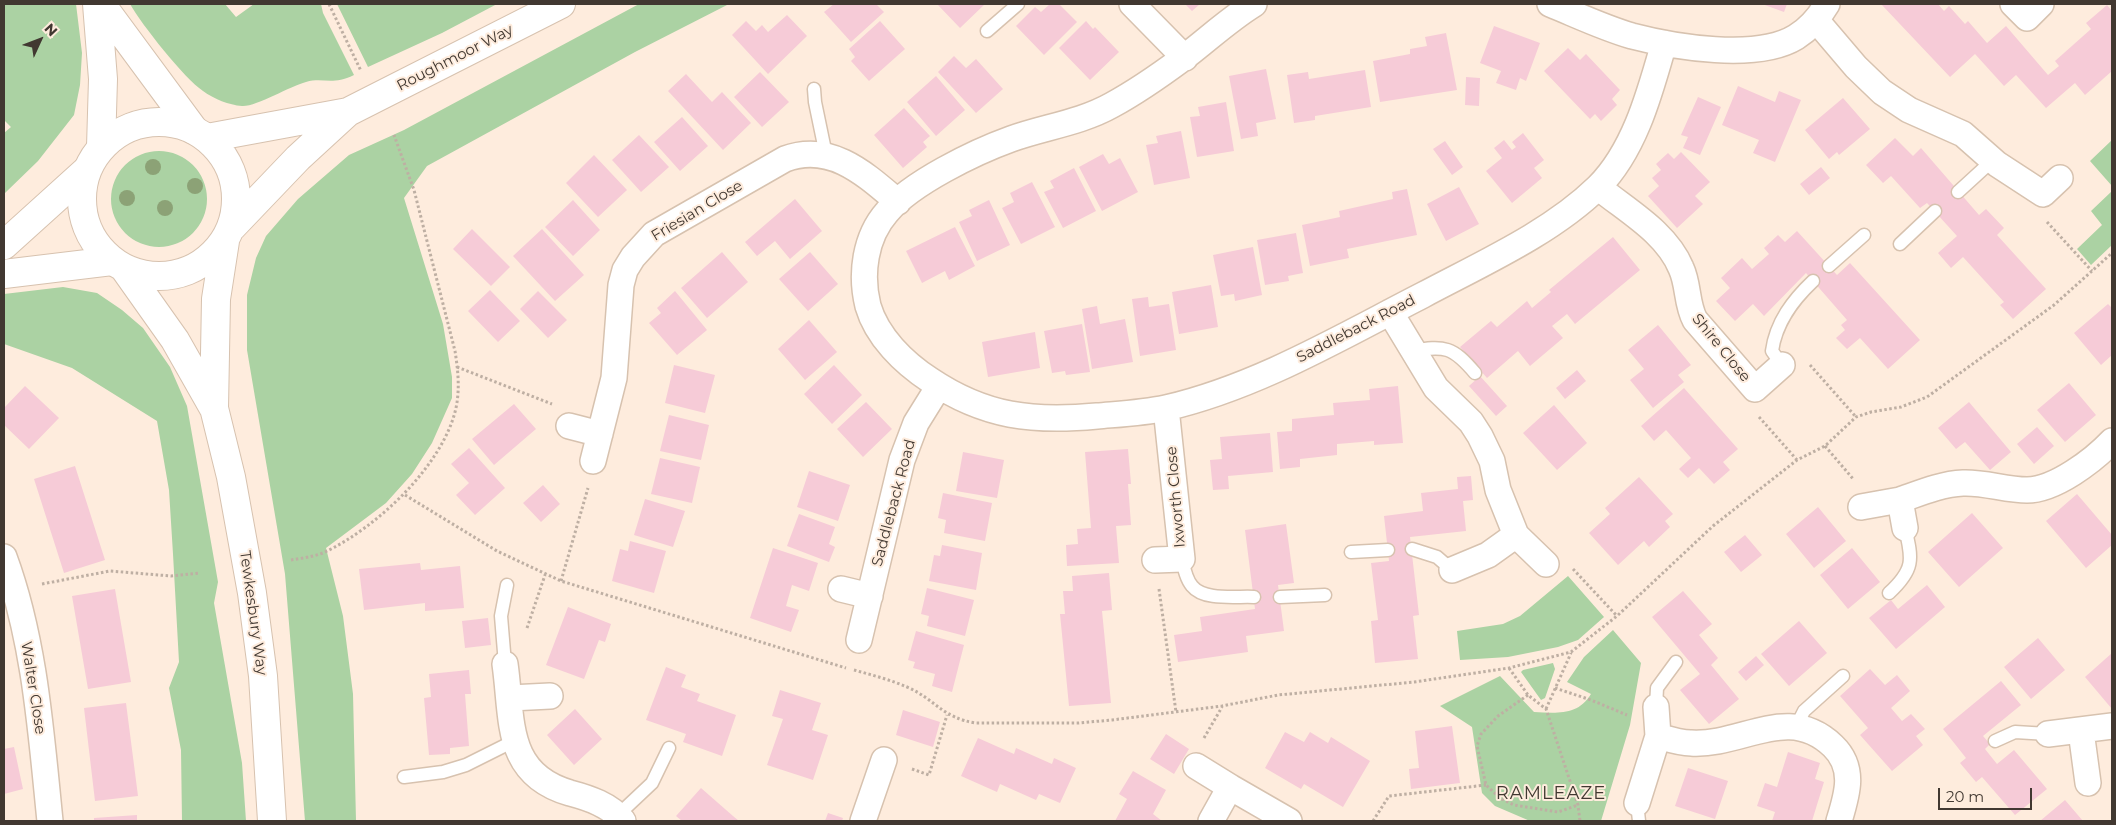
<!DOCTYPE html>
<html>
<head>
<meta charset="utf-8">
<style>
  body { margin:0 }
  #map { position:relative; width:2116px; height:825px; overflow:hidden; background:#feecdd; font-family:Montserrat,sans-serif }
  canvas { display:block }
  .frame { position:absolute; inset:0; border:5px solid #413831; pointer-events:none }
  .north { position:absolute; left:15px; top:15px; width:50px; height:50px; -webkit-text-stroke:4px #feecdd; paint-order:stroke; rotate:47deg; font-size:14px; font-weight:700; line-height:20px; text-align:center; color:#413831 }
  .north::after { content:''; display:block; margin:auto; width:18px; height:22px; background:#413831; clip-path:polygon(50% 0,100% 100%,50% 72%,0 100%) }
  .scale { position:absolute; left:1938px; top:788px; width:94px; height:22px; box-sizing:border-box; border:2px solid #413831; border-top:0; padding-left:6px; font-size:15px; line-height:18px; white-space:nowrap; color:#413831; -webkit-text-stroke:4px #feecdd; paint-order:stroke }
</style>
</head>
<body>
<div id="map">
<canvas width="2116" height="825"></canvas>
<div class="frame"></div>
<div class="north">N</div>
<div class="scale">20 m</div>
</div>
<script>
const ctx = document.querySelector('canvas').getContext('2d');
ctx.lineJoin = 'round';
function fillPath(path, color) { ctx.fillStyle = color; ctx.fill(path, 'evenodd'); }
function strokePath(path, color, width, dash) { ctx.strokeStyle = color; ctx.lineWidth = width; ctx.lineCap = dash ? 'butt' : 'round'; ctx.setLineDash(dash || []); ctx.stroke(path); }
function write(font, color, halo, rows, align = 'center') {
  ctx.font = font + ' Montserrat,sans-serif'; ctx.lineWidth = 4; ctx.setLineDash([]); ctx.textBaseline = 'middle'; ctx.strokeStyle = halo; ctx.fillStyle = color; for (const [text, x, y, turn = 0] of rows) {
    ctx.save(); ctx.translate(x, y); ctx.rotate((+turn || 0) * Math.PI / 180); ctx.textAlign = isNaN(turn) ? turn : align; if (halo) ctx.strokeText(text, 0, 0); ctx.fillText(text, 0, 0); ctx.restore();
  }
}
fillPath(new Path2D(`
  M4 4H76L82 53 80 85 74 115 38 161 4 194V133L11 127 4 120Z
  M130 4H225L236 17 254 4H321L323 13 354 75C331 86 324 77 306 82 290 86 256 107 242 106 229 105 214 99 203 91 184 78 142 25 130 4Z
  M337 4H497L442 33 368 67Z
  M639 4H729L635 52 427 166 404 198 443 324 452 377V398L432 443 412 474 386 503 326 548 343 616 353 694 356 821H305L285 574 247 350V295L256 258 266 236 298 199 349 155 404 130Z
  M2112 140V186L2090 161Z
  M111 199a48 48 0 1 1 96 0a48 48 0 1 1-96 0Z
  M2112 191V245L2091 265 2077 249 2102 225 2091 211Z
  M63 287 97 293 122 310 143 328 170 367 187 406 218 582 214 603 242 763 246 821H182L181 750 169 688 179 662 173 554 169 490 157 421 72 368 4 344V294Z
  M1568 576 1604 617 1578 640 1558 647 1508 657 1460 660 1457 631 1503 624 1520 616Z
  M1613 630 1641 663 1630 725 1601 821H1530L1495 806 1482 793 1472 727 1440 706 1500 676 1534 712C1556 713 1578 716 1591 694L1567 682 1584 657Z
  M1553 663 1555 669 1545 698 1541 700 1521 672 1523 670Z`), '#abd2a3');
fillPath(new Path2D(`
  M834 4H876L884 12 851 42 824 12Z
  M937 4H985L960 28Z
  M1050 4H1059L1077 22 1044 55 1016 26 1035 7 1041 12Z
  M1185 4H1200L1192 11Z
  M1762 4H1787L1784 12Z
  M1881 4H1938L1944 11 1949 6 1965 24 1968 21 1987 43 2006 26 2048 75 2059 66 2055 61 2091 29 2086 23 2107 5 2112 11V71L2085 95 2075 83 2046 108 2016 75 2004 86 1975 54 1950 77Z
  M787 15 807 36 768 74 732 35 746 21 756 31 762 25 768 32Z
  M880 21 905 49 869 81 851 61 855 57 849 49Z
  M1086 21 1093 29 1095 27 1119 52 1090 80 1059 48Z
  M1494 26 1540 43 1526 81 1520 78 1516 90 1496 83 1501 71 1480 63Z
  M1446 33 1457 90 1380 102 1373 61 1410 54V49L1427 46 1425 37Z
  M1568 48 1580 60 1586 54 1620 90 1612 99 1617 105 1601 121 1595 114 1590 119 1544 71Z
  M954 56 966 68 976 59 1003 89 976 113 938 72Z
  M1266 69 1276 119 1256 123 1258 136 1241 139 1229 76Z
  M1365 70 1371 107 1315 116V120L1294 123 1287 75 1308 72 1309 79Z
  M760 72 789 102 762 127 734 97Z
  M686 74 712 102 722 92 751 123 723 150 668 91Z
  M936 76 965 110 936 136 907 102Z
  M1466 77 1480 78 1479 106 1465 105Z
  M1738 86 1775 102 1779 91 1801 100 1775 162 1753 153 1759 140 1722 125Z
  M1698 97 1721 107 1700 155 1683 148 1688 137 1681 135Z
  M1843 98 1870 129 1839 155 1837 152 1829 159 1805 130Z
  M1226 102 1234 151 1197 157 1190 117 1200 116 1198 107Z
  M904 108 930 136 923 142 927 147 903 168 874 135Z
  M682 117 708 146 680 171 654 142Z
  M1181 131 1190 178 1154 185 1146 145 1158 143 1156 136Z
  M1523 133 1544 160 1534 168 1542 178 1512 203 1486 171 1502 158 1494 148 1504 140 1512 150 1516 147 1512 142Z
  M639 135 669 167 641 192 612 160Z
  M1895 138 1913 156 1921 148 1979 215 1986 209 2004 228 1997 235 2046 289 2013 319 2000 305 2004 302 1963 257 1951 268 1938 253 1957 236 1927 203 1920 208 1891 176 1883 183 1866 165Z
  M1445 141 1463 167 1452 175 1433 149Z
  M1681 152 1710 182 1695 196 1703 204 1677 228 1648 196 1659 186 1652 178 1661 170 1656 164 1668 153 1674 159Z
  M1103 154 1109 164 1120 158 1138 192 1102 211 1079 167Z
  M594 155 627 190 598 217 566 183Z
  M1821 167 1830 178 1809 195 1800 184Z
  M1074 168 1096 211 1063 228 1044 192 1054 188 1050 181Z
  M1032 182 1055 227 1021 244 1002 208 1014 202 1010 193Z
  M1459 187 1479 224 1446 241 1427 204Z
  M1407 189 1417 235 1347 249 1349 258 1310 266 1302 225 1340 217 1339 211 1393 199 1392 192Z
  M795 199 822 231 790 259 775 241 757 256 745 242Z
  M573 200 600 230 573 256 545 227Z
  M989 200 1010 245 977 261 959 222 972 216 969 210Z
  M955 227 975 266 949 280 945 271 922 283 906 251Z
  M472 229 510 267 491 286 453 249Z
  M542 229 584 275 555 301 513 256Z
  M1797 231 1837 275 1850 263 1920 340 1888 369 1860 338 1847 349 1836 338 1845 330 1841 325 1847 320 1806 273 1764 316 1753 304 1735 321 1716 301 1730 288 1721 278 1742 258 1752 269 1769 254 1764 248 1778 235 1785 242Z
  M1296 233 1303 273 1288 276 1289 281 1265 285 1257 240Z
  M1613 237 1640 270 1575 324 1567 314 1552 326 1563 338 1530 366 1518 351 1487 378 1460 347 1491 321 1497 327 1527 301 1532 308 1551 292 1549 290Z
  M1253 247 1262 295 1235 301 1234 294 1221 296 1213 255Z
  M722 252 748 282 707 318 681 288Z
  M810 252 838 284 808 311 779 279Z
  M1211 285 1218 327 1179 334 1172 292Z
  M490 290 520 321 498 342 468 311Z
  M538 291 567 320 548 338 520 309Z
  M675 291 707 330 677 355 649 323 661 313 657 308Z
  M1148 297 1149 307 1169 304 1176 350 1140 356 1132 299Z
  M2108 304 2112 308V355L2101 365 2074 333Z
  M1097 306 1100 324 1125 319 1133 362 1092 369 1082 309Z
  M809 320 837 352 805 380 778 349Z
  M1082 324 1090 372 1066 375 1065 371 1052 373 1044 331Z
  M1658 325 1691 365 1678 375 1684 382 1653 408 1630 380 1644 369 1628 350Z
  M1035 332 1040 368 988 377 982 342Z
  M674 365 715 375 705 413 665 403Z
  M834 365 862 395 832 424 804 394Z
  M1577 370 1586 381 1565 399 1556 388Z
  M1480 376 1507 406 1496 416 1469 386Z
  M2069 383 2096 415 2065 442 2037 410Z
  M25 386 59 418 29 449 4 425V408Z
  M1398 386 1403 443 1374 445V441L1337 444V455L1300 459V467L1280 469 1277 432 1292 431V419L1334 415 1333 403 1370 400 1369 389Z
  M1684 388 1738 449 1723 462 1730 470 1714 484 1699 468 1688 478 1679 469 1691 458 1666 430 1654 441 1641 426Z
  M866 402 892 429 863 457 837 429Z
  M1969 402 2011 452 1990 470 1965 442 1956 449 1938 428Z
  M514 404 536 429 494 465 472 439Z
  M1554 405 1587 443 1557 470 1523 433Z
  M669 415 709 425 701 460 660 451Z
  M2037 427 2054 446 2034 464 2017 444Z
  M1270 433 1273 472 1228 476 1229 489 1213 490 1210 460 1222 459 1220 437Z
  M469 448 505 488 475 515 456 495 469 483 451 464Z
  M1128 449 1131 484H1128L1131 525 1116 526 1119 563 1067 566 1066 545 1078 544 1077 529 1091 528 1085 452Z
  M963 452 1004 460 997 498 956 491Z
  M660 458 700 467 692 503 651 494Z
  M75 466 105 560 64 573 34 479Z
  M809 471 850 485 838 521 797 507Z
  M1471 476 1473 500 1463 501 1466 531 1410 537 1419 615 1413 616 1418 659 1375 663 1371 621 1378 620 1371 563 1389 561 1384 516 1423 511 1421 493 1458 489 1457 477Z
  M1639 477 1673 514 1665 521 1670 527 1649 547 1644 541 1618 565 1589 533 1610 514 1605 508Z
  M543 485 560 504 541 522 523 503Z
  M943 493 992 503 985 541 944 533 946 520 938 518Z
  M2077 494 2112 535V545L2086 568 2046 521Z
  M645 499 685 511 673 547 634 535Z
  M1818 507 1846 541 1814 568 1786 534Z
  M1972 513 2003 548 1959 587 1928 552Z
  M799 514 835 527 829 544 835 547 829 562 787 546Z
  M1286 524 1294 583 1278 585 1284 631 1246 636 1248 652 1178 662 1174 635 1202 631 1200 617 1255 609 1245 530Z
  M1745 535 1762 555 1741 572 1724 552Z
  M630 541 666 551 654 593 612 581 620 549 628 551Z
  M942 545 982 553 976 590 929 581 934 555 940 556Z
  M773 548 818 563 809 591 792 585 786 606 799 610 791 632 750 618Z
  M1852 548 1880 582 1848 609 1820 575Z
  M420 563 421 570 460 566 464 608 425 611V603L364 610 359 569Z
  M1109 573 1112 610 1102 611 1111 703 1069 706 1060 614H1065L1063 591H1073L1072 576Z
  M1927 585 1945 607 1896 649 1869 618 1891 600 1898 609Z
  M927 588 974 600 965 636 927 626 929 616 921 614Z
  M115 589 131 682 88 689 72 596Z
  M1683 591 1712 624 1699 635 1718 658 1711 665 1739 699 1709 724 1680 690 1700 674 1652 617Z
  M568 607 611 624 605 642 599 640 584 679 546 665Z
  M488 618 491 645 465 648 462 621Z
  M1799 621 1827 653 1789 686 1761 654Z
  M916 631 964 645 952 692 932 686 935 674 913 668 915 662 908 660Z
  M2038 638 2065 670 2031 699 2004 667Z
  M2112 653V709L2085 677Z
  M1756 656 1764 665 1746 681 1738 672Z
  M666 667 686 675 681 687 700 694 697 701 736 715 722 756 683 742 686 734 646 720Z
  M1870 669 1885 685 1897 675 1910 691 1891 708 1902 721 1911 714 1925 729 1916 736 1923 745 1892 771 1860 735 1868 728 1840 696Z
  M469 670 471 694H465L469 746 450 748V754L429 755 424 698 431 697 429 674Z
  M2001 681 2021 705 1983 736 1990 744 1985 749 1997 764 2014 750 2047 789 2015 815 1982 777 1976 782 1960 763 1966 758 1943 729Z
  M780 690 821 703 812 730 828 735 813 780 767 765 783 719 772 716Z
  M126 703 138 796 95 801 84 708Z
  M575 709 602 739 574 765 547 735Z
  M903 710 940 722 933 747 896 735Z
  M1452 726 1460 783 1411 789 1409 769 1419 768 1415 731Z
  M1285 732 1304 742 1310 732 1328 743 1331 737 1370 761 1343 807 1304 784 1301 789 1265 768Z
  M1166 734 1189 749 1174 774 1150 759Z
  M978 738 1014 754 1016 748 1052 764 1054 758 1076 768 1060 803 1039 794 1036 800 1000 784 997 792 961 776Z
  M14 747 23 789 4 794V749Z
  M1788 752 1820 763 1815 779 1824 782 1812 821H1772L1775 812 1757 806 1765 783 1777 787Z
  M1688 768 1728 781 1715 819 1675 806Z
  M1133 771 1166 790 1153 814 1162 821H1115L1127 799 1119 794Z
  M701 788 733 816 739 821H682L676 816Z
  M2065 800 2083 821H2040Z
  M828 813 843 818 842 821H825Z
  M137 815V821H94V818Z`), '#f6cbd7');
const service = new Path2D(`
  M987 31 1018 4
  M814 89 815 102 826 155
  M1958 192 1993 160
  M1900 244 1935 211
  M1829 266 1864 235
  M1411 351C1445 345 1453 347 1475 373
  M1782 365 1772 351C1776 322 1793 300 1813 281
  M1412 549 1437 557 1452 570
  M1351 552 1388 550
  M1182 559C1184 568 1186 579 1192 586 1204 601 1236 596 1254 597
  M1889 593C1914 570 1913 560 1905 528
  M1280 597 1325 595
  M505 664 501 616 507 585
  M1656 707 1657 688 1676 662
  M1796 727 1804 711 1843 676
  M1995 741 2015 732 2048 734
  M404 777 443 772 466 765 514 741
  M1637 803 1639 821
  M618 815 652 783 669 748`);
const minor = new Path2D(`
  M1132 4 1185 58
  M1254 4C1228 20 1206 41 1182 59 1159 76 1136 92 1112 105 1080 123 1044 127 1011 139 975 152 911 183 887 212 865 237 860 274 868 306 877 337 904 363 930 380 985 417 1033 422 1097 416 1120 414 1143 413 1166 408 1257 387 1341 337 1423 295 1481 264 1551 233 1598 187 1635 150 1650 92 1664 43
  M1550 4C1577 15 1604 28 1632 36 1674 47 1757 61 1796 37 1809 29 1820 16 1827 4
  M2013 4 2027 18 2041 4
  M1816 20 1856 67 1882 92 1909 110 1963 134 1997 164 2043 194 2060 178
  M1598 187C1627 211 1666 232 1681 268 1689 285 1686 303 1695 320L1755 389 1782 365
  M1390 312 1436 388 1471 422 1480 436 1492 461 1498 490 1516 535 1546 564
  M569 426 600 434
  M593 461 614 378 621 285 625 270 633 257 654 234 785 159C831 142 865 174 898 202
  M1861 507 1900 500
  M1905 528 1900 500C1920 493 1941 484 1963 483 1984 482 2006 490 2027 490 2055 490 2094 460 2112 441
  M4 557C35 641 41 733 50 821
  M1155 560 1182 559 1166 408
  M1452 570 1488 555 1516 535
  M841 589 870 596
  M859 640 902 460 916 423 939 386
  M505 664C513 720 504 774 570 793 589 798 610 805 623 821
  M510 698 550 696
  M1656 707 1658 736
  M2081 731 2088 783
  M2048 734 2112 726
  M1196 766 1230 787
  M1637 803 1658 736C1668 739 1680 743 1691 743 1743 746 1788 703 1833 746 1856 768 1847 795 1839 821
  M863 821 884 760
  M1211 821 1230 787 1289 821`);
const tertiary = new Path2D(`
  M97 4 103 79 101 147
  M101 4 194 130
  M4 245 86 171
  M4 274 112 261`);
const secondary = new Path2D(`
  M82 199a77 77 0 1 1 154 0a77 77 0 1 1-154 0Z
  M207 138 348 112 561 4
  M232 227 298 158 347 113
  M225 241 216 299 214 408 231 477 252 593 263 676 272 821
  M124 268 175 340 213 407`);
strokePath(service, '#d7c2af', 15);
strokePath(minor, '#d7c2af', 28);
strokePath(tertiary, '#d7c2af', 30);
strokePath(secondary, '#d7c2af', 30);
strokePath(new Path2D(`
  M329 4 361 71
  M2047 222 2092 271
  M1810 365 1856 417
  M457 367 552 404
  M1759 417 1797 460
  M1825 446 1854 480
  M405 495 497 551 561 581 846 668
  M291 560C302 558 314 557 325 552 376 528 443 466 456 408 460 389 458 370 455 351L414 190 394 135
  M1573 569 1617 616
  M561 581 588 488
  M42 584 110 571 171 576 200 573
  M1159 589 1176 712
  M527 628 545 575
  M1509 668 1528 695 1546 709 1578 805 1580 821
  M854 670C872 675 891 680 907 687 935 699 942 718 976 723H1078L1112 720 1222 706 1278 695 1414 682 1509 668 1571 652 1617 616 1713 526 1797 460 1825 446 1856 417 1871 412 1901 407 1927 397 2054 305 2112 253
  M1555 688 1591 700 1627 715
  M1528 695 1498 716 1481 734 1477 746 1486 785 1500 798 1514 805 1558 812 1578 805
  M1546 709 1571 653
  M1204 738 1222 707
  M912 769 929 775 947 715
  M1373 821 1389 796 1486 785`), '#beafa3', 3, [2.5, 2.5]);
strokePath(service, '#fff', 12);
strokePath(minor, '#fff', 25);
strokePath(tertiary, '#fff', 28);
strokePath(secondary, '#fff', 28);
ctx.fillStyle = '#8ca276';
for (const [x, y] of [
  [153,167],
  [195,186],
  [127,198],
  [165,208]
]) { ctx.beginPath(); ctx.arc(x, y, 8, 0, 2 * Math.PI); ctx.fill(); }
write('15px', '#413831', '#feecdd', [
  ["Roughmoor Way",455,58,-27],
  ["Friesian Close",697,211,-31],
  ["Saddleback Road",1356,329,-27],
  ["Shire Close",1721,348,51],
  ["Ixworth Close",1176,497,-95],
  ["Saddleback Road",894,503,-75],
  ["Tewkesbury Way",253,613,82],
  ["Walter Close",33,688,81]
]);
ctx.letterSpacing = '1px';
write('18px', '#413831', '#feecdd', [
  ["RAMLEAZE",1551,794]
]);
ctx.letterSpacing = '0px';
</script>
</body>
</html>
